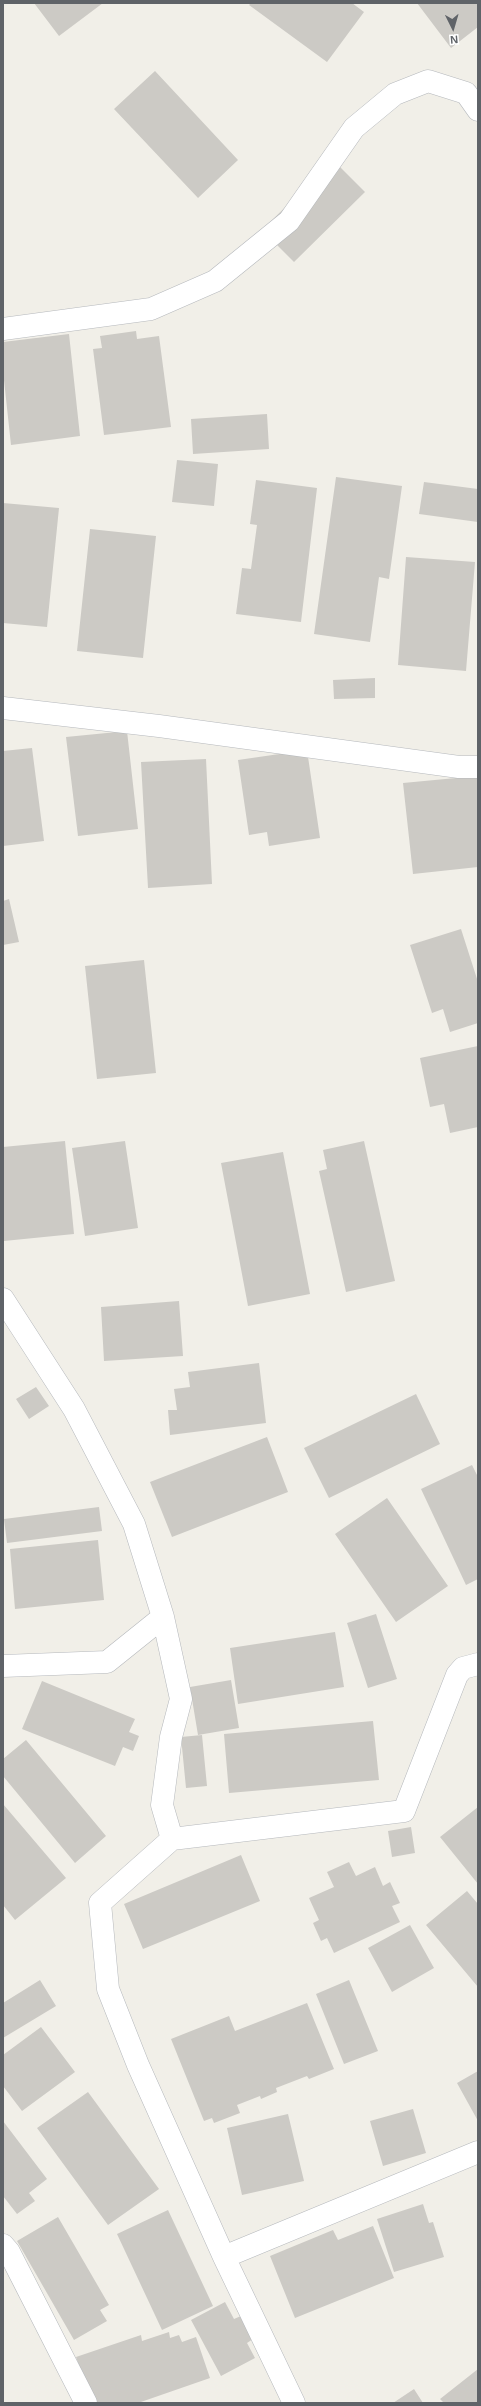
<!DOCTYPE html>
<html>
<head>
<meta charset="utf-8">
<style>
  body { margin:0 }
  #map { position:relative; width:481px; height:2406px; overflow:hidden; background:#f1efe8; font-family:Arial,sans-serif }
  canvas { display:block }
  .frame { position:absolute; inset:0; border:4px solid #5f6368; pointer-events:none }
  .north { position:absolute; left:433px; top:8px; width:40px; height:40px; -webkit-text-stroke:3px #fff; paint-order:stroke; rotate:175deg; font-size:11px; font-weight:700; line-height:16px; text-align:center; color:#5f6368 }
  .north::after { content:''; display:block; margin:auto; width:14px; height:18px; background:#5f6368; clip-path:polygon(50% 0,100% 100%,50% 72%,0 100%) }
</style>
</head>
<body>
<div id="map">
<canvas width="481" height="2406"></canvas>
<div class="frame"></div>
<div class="north">N</div>
</div>
<script>
const ctx = document.querySelector('canvas').getContext('2d');
ctx.lineJoin = 'round';
function fillPath(path, color) { ctx.fillStyle = color; ctx.fill(path, 'evenodd'); }
function strokePath(path, color, width, dash) { ctx.strokeStyle = color; ctx.lineWidth = width; ctx.lineCap = dash ? 'butt' : 'round'; ctx.setLineDash(dash || []); ctx.stroke(path); }
fillPath(new Path2D(`
  M34 3H103L59 36Z
  M251 3H352L364 12 327 62 249 5Z
  M417 3H478V27L451 48Z
  M155 71 238 160 198 198 114 109Z
  M333 160 365 192 294 262 262 230Z
  M136 331 137 339 159 336 171 427 104 435 93 349 102 348 100 336Z
  M69 334 80 436 11 445 3 371V342Z
  M267 414 269 449 193 454 191 419Z
  M177 460 218 464 214 506 172 502Z
  M336 477 402 486 389 579 379 577 370 642 314 634Z
  M256 480 317 488 301 622 236 614 242 568 251 569 257 525 250 524Z
  M424 482 478 489V522L419 514Z
  M3 503 59 508 47 627 3 623Z
  M90 529 156 536 143 658 77 651Z
  M406 557 475 562 466 671 398 665Z
  M375 678V698L334 699 333 680Z
  M127 731 138 829 78 836 66 737Z
  M32 748 44 841 3 846V751Z
  M307 750 320 838 269 846 267 832 249 835 238 760Z
  M206 759 212 884 148 888 141 762Z
  M477 776 478 867 413 874 403 783Z
  M9 899 19 942 3 945V901Z
  M461 929 478 982V1023L450 1032 443 1009 432 1013 410 945Z
  M144 960 156 1073 97 1079 85 966Z
  M478 1046V1127L450 1133 444 1104 430 1107 420 1058Z
  M65 1141 74 1234 4 1241 3 1147Z
  M125 1141 138 1228 85 1236 72 1148Z
  M364 1141 395 1281 346 1292 319 1171 327 1169 323 1150Z
  M283 1152 310 1294 248 1306 221 1163Z
  M179 1301 183 1356 104 1361 101 1307Z
  M259 1363 266 1423 170 1435 168 1410H177L174 1389 190 1387 188 1372Z
  M36 1387 49 1406 29 1419 16 1399Z
  M416 1394 440 1444 329 1498 304 1448Z
  M267 1437 288 1492 172 1537 150 1482Z
  M472 1465 478 1477V1579L466 1585 421 1489Z
  M387 1498 448 1586 396 1622 335 1534Z
  M99 1507 102 1531 7 1543 4 1519Z
  M98 1540 104 1600 15 1609 10 1549Z
  M376 1614 397 1679 368 1688 347 1623Z
  M335 1632 344 1687 238 1704 230 1648Z
  M231 1680 239 1728 198 1735 190 1687Z
  M42 1681 135 1719 129 1732 139 1736 133 1751 123 1747 115 1766 22 1729Z
  M373 1721 379 1780 229 1793 224 1734Z
  M202 1735 207 1786 186 1788 181 1737Z
  M26 1740 106 1836 75 1863 3 1776V1759Z
  M3 1804 66 1878 15 1920 3 1905Z
  M478 1807V1884L440 1837Z
  M411 1827 415 1853 392 1857 388 1831Z
  M241 1855 260 1901 143 1949 124 1904Z
  M349 1862 356 1876 375 1867 383 1886 390 1882 400 1903 392 1906 400 1922 334 1953 327 1938 321 1941 313 1923 319 1920 309 1898 334 1887 327 1872Z
  M467 1891 478 1904V1987L426 1925Z
  M410 1925 434 1968 392 1992 368 1948Z
  M40 1980 56 2006 3 2038V2003Z
  M349 1980 378 2051 344 2064 316 1994Z
  M307 2003 334 2069 309 2079 307 2076 276 2088 277 2092 261 2099 260 2096 237 2105 240 2113 214 2123 212 2118 204 2121 171 2039 229 2016 235 2031Z
  M41 2027 75 2072 22 2111 3 2086V2055Z
  M478 2071V2121L457 2083Z
  M88 2092 159 2189 108 2225 37 2128Z
  M413 2109 426 2153 383 2166 370 2121Z
  M288 2114 304 2181 242 2195 227 2128Z
  M3 2121 47 2179 29 2193 35 2201 17 2214 3 2196Z
  M423 2204 429 2223 433 2222 444 2257 394 2272 377 2219Z
  M168 2210 213 2306 162 2330 117 2234Z
  M58 2217 109 2305 100 2310 107 2321 74 2340 17 2241Z
  M373 2226 394 2278 295 2318 270 2256 333 2230 338 2240Z
  M225 2302 234 2319 241 2316 253 2339 247 2343 255 2358 221 2376 191 2320Z
  M169 2332 170 2338 179 2335 182 2342 196 2337 210 2378 138 2403H92L76 2357 141 2335 142 2341Z
  M478 2369V2403H444L440 2399Z
  M414 2389 423 2403H393Z`), '#cccac5');
const minor = new Path2D(`
  M3 329 151 309 215 281 289 221 354 128 395 94 428 81 466 93 478 110
  M3 708 159 726 459 767H478
  M3 1299 74 1409 134 1524 163 1617 181 1699 171 1737 162 1805 172 1839 100 1903 108 1989 138 2065 224 2257 294 2403
  M3 1666 107 1662 163 1617
  M172 1839 404 1811 457 1675 463 1668 478 1664
  M3 2245 9 2252 86 2403
  M224 2257 478 2152`);
strokePath(minor, '#b5b8bc', 23);
strokePath(minor, '#fff', 22);
</script>
</body>
</html>
